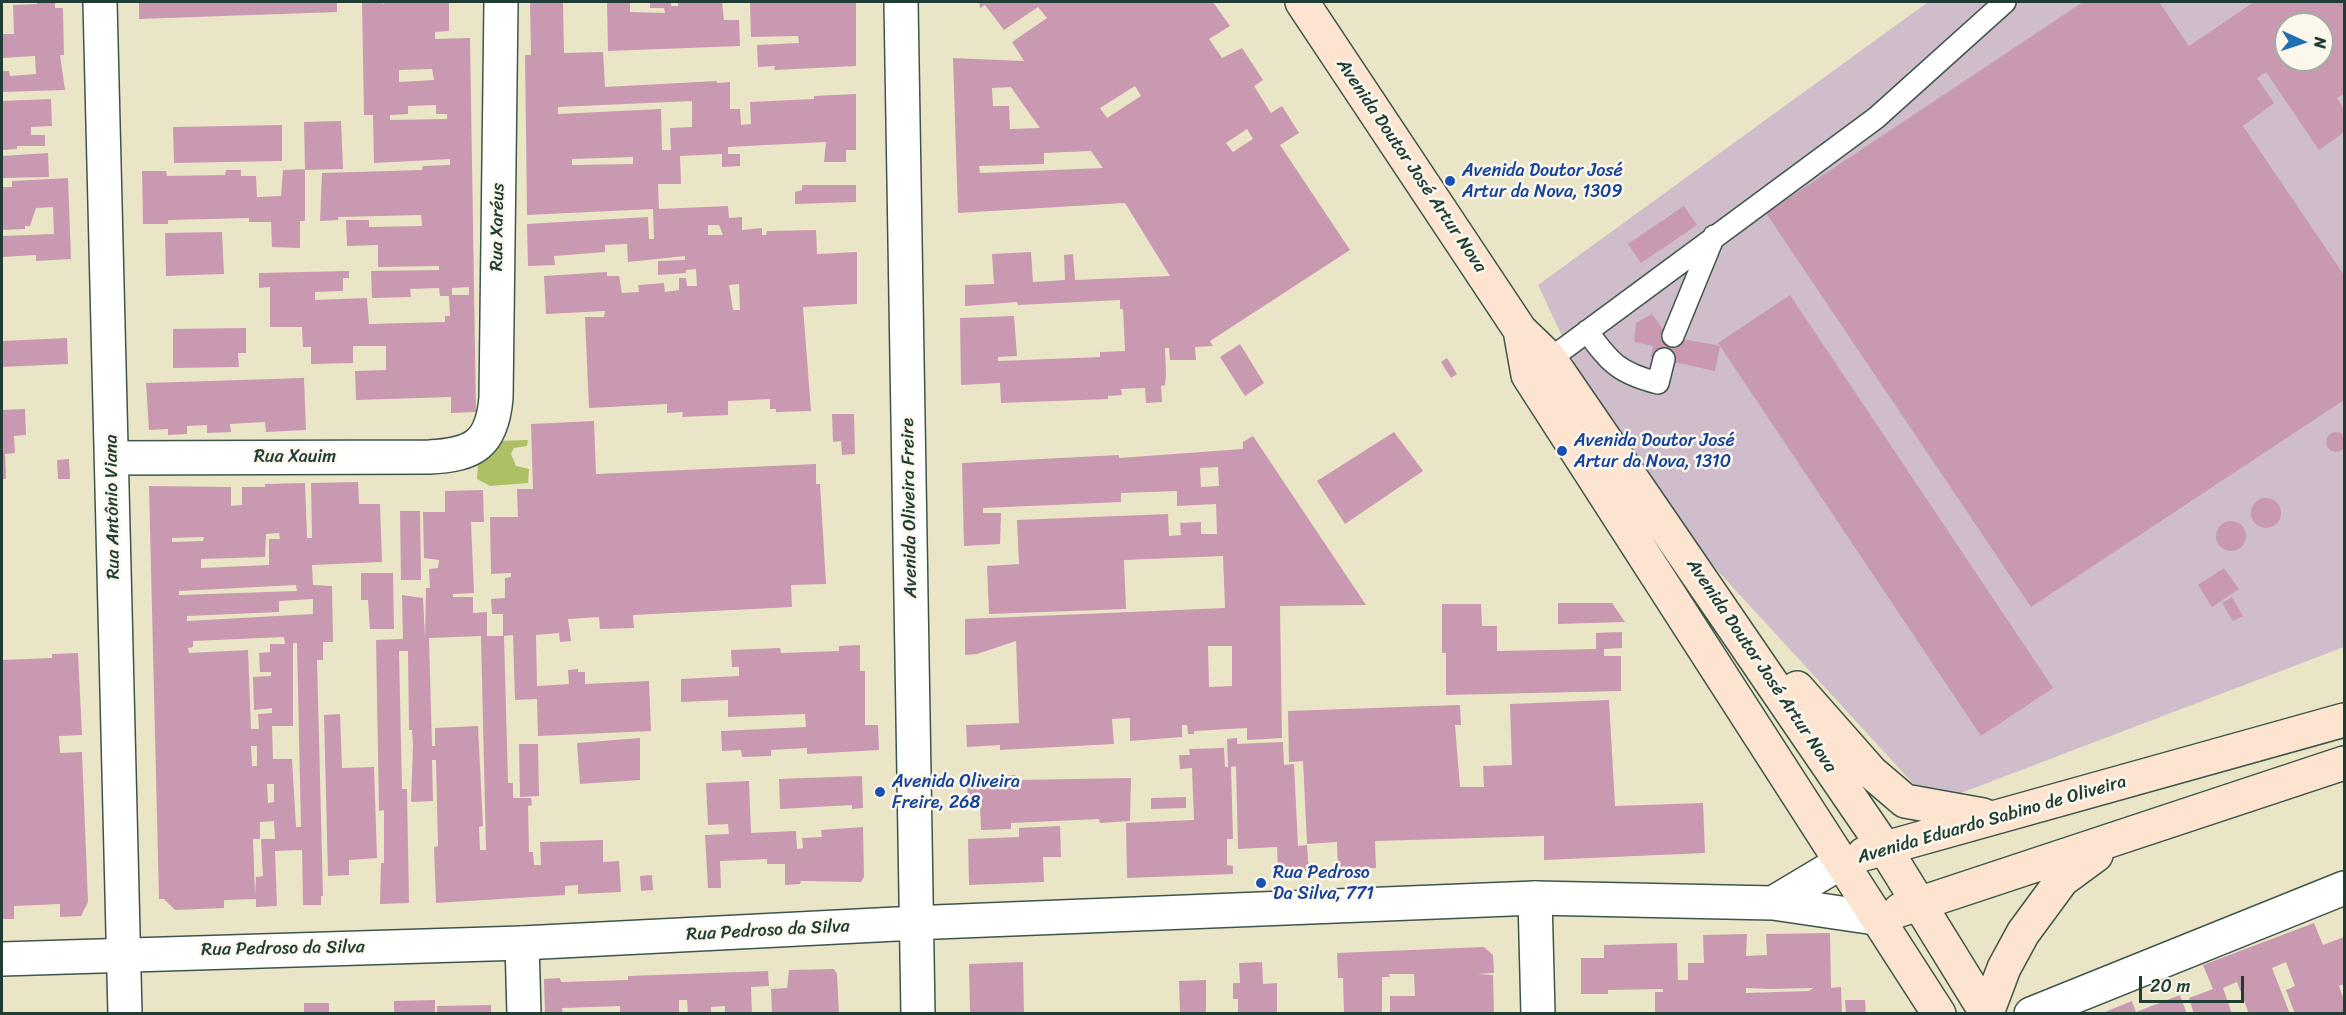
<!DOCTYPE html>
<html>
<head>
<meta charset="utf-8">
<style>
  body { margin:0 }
  #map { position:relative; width:2346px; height:1015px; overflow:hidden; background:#ebe5c7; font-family:Sriracha,sans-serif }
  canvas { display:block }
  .frame { position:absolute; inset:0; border:3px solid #1f3d34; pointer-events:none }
  .north { position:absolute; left:2274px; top:12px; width:60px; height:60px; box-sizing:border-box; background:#fbf7ec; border:2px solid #a3ada2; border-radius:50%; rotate:93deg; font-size:16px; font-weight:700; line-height:24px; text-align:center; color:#1f3d34 }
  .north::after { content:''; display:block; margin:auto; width:21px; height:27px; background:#1f6fb2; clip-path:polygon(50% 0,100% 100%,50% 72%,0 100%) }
  .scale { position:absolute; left:2139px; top:976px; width:105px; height:27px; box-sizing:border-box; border:3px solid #1f3d34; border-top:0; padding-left:8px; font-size:18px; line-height:21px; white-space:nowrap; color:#1f3d34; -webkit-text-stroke:4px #fbf7ec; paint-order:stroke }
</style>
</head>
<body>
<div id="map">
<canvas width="2346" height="1015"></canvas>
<div class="frame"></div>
<div class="north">N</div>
<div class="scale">20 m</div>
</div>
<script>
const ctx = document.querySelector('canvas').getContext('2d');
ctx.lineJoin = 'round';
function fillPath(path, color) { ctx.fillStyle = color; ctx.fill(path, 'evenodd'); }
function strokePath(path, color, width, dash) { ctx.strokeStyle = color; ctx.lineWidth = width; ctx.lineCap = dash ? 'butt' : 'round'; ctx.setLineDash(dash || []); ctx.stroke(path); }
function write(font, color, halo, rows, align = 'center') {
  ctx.font = font + ' Sriracha,sans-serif'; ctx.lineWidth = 5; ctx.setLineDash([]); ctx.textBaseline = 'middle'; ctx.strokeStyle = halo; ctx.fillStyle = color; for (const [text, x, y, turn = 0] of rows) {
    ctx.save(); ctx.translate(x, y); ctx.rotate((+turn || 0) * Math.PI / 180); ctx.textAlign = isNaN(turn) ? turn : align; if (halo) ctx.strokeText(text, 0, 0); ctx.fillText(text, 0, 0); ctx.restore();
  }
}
fillPath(new Path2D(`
  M1928 2H2344V647L1932 804 1626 471 1538 285ZM2286 24H2322V60H2286Z`), '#d0bdcc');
fillPath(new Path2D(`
  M528 440 527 446 514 448 511 454 516 466 529 469 528 483 490 486 477 479 479 448 494 441Z`), '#adc064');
fillPath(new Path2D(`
  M37 2H55V8H63L64 55H60L65 90 2 92V71H9L10 76 36 74 35 56 2 58V34H14L13 5 37 4Z
  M139 2H337V12L139 19Z
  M362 2H383V4L386 2H449V31L435 32V39L470 38 476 412 451 413V397L356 400 355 371 386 370V346H353V363L311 364V347H303L302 327H270V287L259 288V273L349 271V278H343V291L315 292V300L367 298 369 324 445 322V316H450L449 296H440L439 288 410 289 411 297 372 298 371 271 439 270V266L378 267V245L347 246 346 220H369V227L422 226 421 215 338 217V220L320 221 322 173 422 170 423 166 450 165V159L374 163 373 115H364ZM432 69 434 80 399 82V70ZM436 105V114H447V119L390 120V115L408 114V106ZM469 287V295H452V288Z
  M530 2H563L564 53 603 52 605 87 717 81V83L730 82V109H740L741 125 751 124 750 102 814 99V96L856 94V150H846V162H824L826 142 728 147V154H740V166L722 167V154L680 156 681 184H658L659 209 728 206 729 218 742 217V230L762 228V235H766L767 231 816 230 817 254 857 252V304L803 307 811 411 776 412V409H770V399L728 401V415L682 417 683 412 667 413V404L589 408 585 317H604L605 311 546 314 544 276 607 272V276H619L622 293 639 292 638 285 664 283 665 292 679 290V278H686L687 286H697L696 269 686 270V273L658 275V261L685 260V256L628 262 627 244 605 245V252L554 256 555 265 528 266 527 224 648 217 649 239H654L653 209 527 215 525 55H531ZM692 101V127L670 128 671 150H662L661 109 558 114V107ZM633 157V164L572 165V159ZM708 225H719L723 235H708ZM739 284 740 310H733L729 285Z
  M607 2H630V12L665 13 664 8H650V2H671V6H678V2H722L724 20H739L740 46 608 51Z
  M750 2H856V66L774 70 775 66 758 67 757 45 799 43 798 36 751 37Z
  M979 2H1213L1230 26 1209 39 1222 58 1242 48 1263 80 1254 86 1271 113 1282 106 1299 133 1280 145 1350 250 1210 341 1213 346 1195 347 1196 360H1170L1169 348H1165L1166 375 1165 385 1161 386 1162 402 1146 403 1145 388 1121 389 1122 395 1108 396V399L1001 403 1000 383 961 385 960 318 1014 316 1017 356 998 357V361L1100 357V352L1125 351 1123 309H1120V300L1018 305 1017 302 965 306V285L994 284 992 254 1031 252 1033 282 1065 280 1064 255 1073 254 1075 280 1170 276 1125 203 958 213 953 58 1024 61 1012 42 1047 18 1038 7 1004 30 985 5 980 8ZM1135 86 1141 96 1107 118 1100 108ZM1011 87 1022 103 1040 128 1010 129 1009 106H993L992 88ZM1247 129 1253 139 1233 152 1226 143ZM1091 151 1103 168 980 173 979 166 1044 164V153Z
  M2083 2H2159L2189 46 2254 2H2344V94L2337 98 2344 109V132L2319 150 2266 72 2257 78 2274 103 2243 126 2344 275V400L2031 607 1766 213ZM2286 24H2322V60H2286Z
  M51 99 52 126 31 127V135H45V146H17V149L2 150V101Z
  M341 121 343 169 305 170 304 122Z
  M282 125V161L174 163 173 127Z
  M48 153 49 177 2 178V156Z
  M305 169V221H300V248L272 247 271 222H249V218L168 220V224H143L142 171H166L167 176 225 175 226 170H241V176H256L257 197 281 196 283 170Z
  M68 178 71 259 36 261V255L2 257V236L54 234 53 207 36 208 30 226H25V229L2 230V187H12V181Z
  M802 185H856V202L795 204V192L802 190Z
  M1684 206 1697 225 1641 263 1628 244Z
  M222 232 224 274 166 276 165 233Z
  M1790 295 2053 688 1981 736 1718 343Z
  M1652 314 1668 336 1720 346 1715 371 1651 357 1653 346 1634 342 1636 323Z
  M246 328V353H238L239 367 173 368V329Z
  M67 338 68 364 2 367V341Z
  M1240 344 1264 383 1245 396 1220 357Z
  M1447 358 1457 374 1451 378 1441 362Z
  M304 378 306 430 266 432 265 422 230 424 231 432 207 433V425L187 426V434L168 435V429L149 430 146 383Z
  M25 409 26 435 14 436 15 453 5 454 6 479H2V410Z
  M832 414H854L855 454 842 455 841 441 833 442Z
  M594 421 596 474 816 464V484H820L826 584 791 585 792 607 633 615 634 628 600 629 599 617 568 619 571 641 560 642 559 633 536 635 537 686 569 684 568 670 578 669V672H585V684L649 681 651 731 538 736 537 699 515 700 513 635 504 636 508 783H513V798H531L532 805 528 806 529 852H533L534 865H541L540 842 603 840V862L619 861 621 892 578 894V885L565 886V895L436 903 434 847 438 846 436 760H432L433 801 411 802 413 745 412 730H409L408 651H399L402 789H407L409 903 380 904 381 863H384V810L379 811 376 640 403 639 402 595 423 598 425 638 426 588H430L429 569 438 568 439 560 424 558 423 512H445V491L483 490 484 522H471L474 593 453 594V597H473V613L487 612V636H503V614H492L491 599 505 598V578L511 577V573L491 574 490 517H518L517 489H533L531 424ZM481 636 486 850H480L479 827 483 826 478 726 435 728V746H432L429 638Z
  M1394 432 1423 471 1345 524 1317 481Z
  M2326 442a10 10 0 1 1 20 0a10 10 0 1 1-20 0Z
  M1253 436 1366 605 1280 606 1282 738 1247 740V728L1194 731V734H1188L1187 725H1182V737L1130 741V718L1112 719 1114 744 1000 750V745L967 747 966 725 1019 723 1016 641 977 654 965 655V619L1225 608 1223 556 1124 560 1126 609 989 614 987 566 1019 564 1017 520 1168 514 1169 536 1181 535 1180 523 1201 522V534H1217L1216 504 1177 506V491L1121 493V502L983 508V513H1001L1000 544 964 546 962 463 1119 455V458L1243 449V442ZM1218 467 1219 486 1201 487 1200 468ZM1208 646H1232V686L1209 687Z
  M69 459 70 479H58L57 460Z
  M358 482 359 504H380L382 562 312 565 313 585 332 586 333 642H323V660H317L323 896H321V905H303L302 850 275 851 277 906 256 907V899L224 900V908L175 910 164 899H159L149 486 231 487V506L242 505V487H265V484L305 483 307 538H312L311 483ZM279 533 280 539H269V565L201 568V559L265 557 266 534ZM204 537 203 541 172 542V538ZM296 585 297 591 179 595V591ZM313 599V614L187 621V616L279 612V601ZM284 637 285 644H270V652L259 653 260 672H271V676L253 677 254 710 272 708V713L258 714 259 729H251L248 650 189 653 188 648 193 647V641ZM293 643H297L301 827H296L292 759H273L272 726H293ZM251 746H257V766H252ZM267 784H274V802L268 803ZM274 821 275 839H261L263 876 256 877 255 895 253 839H260V822Z
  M2251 513a15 15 0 1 1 30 0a15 15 0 1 1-30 0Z
  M400 511H420L421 580H401Z
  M2216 536a15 15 0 1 1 30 0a15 15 0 1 1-30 0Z
  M2224 568 2239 589 2212 607 2198 585Z
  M361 573H393L394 629H370L368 600H361Z
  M2232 597 2243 616 2233 621 2222 603Z
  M1558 603H1612L1625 622 1558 624Z
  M1442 604H1481L1482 626H1497V651L1596 649V633L1622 632V648L1604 649V656H1621V691L1446 695V653H1442Z
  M860 645V671H865V725H878L879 750 807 754V748L771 750V756L742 757 741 750 722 751 721 731 806 727 805 714 728 717V700L681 702V679L739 676V667H732L731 650 780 648 781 653 839 651V646Z
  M78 653 82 735 59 736 60 753 82 752 88 902 81 916 60 917V904L14 906V919H2V660L52 658V654Z
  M1609 700 1615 806 1703 803 1705 853 1544 860V836L1375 841 1376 868 1338 869 1337 842 1307 844 1303 761 1289 762 1288 711 1460 705 1461 725H1455L1460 787H1484L1483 766 1512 765 1510 704Z
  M340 714 342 768 374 767 377 858 349 860V875L328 876 324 715Z
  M640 738V780L580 784 577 743Z
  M1237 738V744L1283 742 1284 765 1294 764 1298 846 1307 845 1309 871 1278 872 1277 847 1238 849 1236 766 1231 767 1233 839H1227V865L1233 866V874L1127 878 1126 823 1194 820 1192 768 1180 769 1179 755H1190L1189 749 1224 748 1225 767H1228L1227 739Z
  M519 744H538L539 796 520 797Z
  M1016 775 1017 780 1131 778 1130 821 1100 823 1099 819 1011 823V829L981 830 980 804 968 805 967 777Z
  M862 776 863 808 852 809V805L780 809 779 779Z
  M749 781 751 833 796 831 797 849 803 848 802 838 822 837 821 830 863 827 864 877 861 882 801 881 800 884 785 885V864H767V859L720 861 721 888H708L705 835 729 834 728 824 708 825 706 783Z
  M1186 797V808L1151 809V798Z
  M1060 826 1061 857H1043L1044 882 969 885 968 839 1019 837V828Z
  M652 875 653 890 641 891 640 876Z
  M2314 923 2323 945 2344 937V984L2339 986 2344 1000V1014H2295L2286 990 2295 986 2286 962 2272 968 2290 1014H2249L2237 982 2223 988 2232 1014H2194L2189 998 2213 989 2203 965Z
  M1830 933 1831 988 1841 987 1842 1014H1655V992H1663V989L1608 990V994H1581V958H1604V945L1677 943 1678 980H1688V963H1704L1703 935 1747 934 1746 956 1767 955 1766 934ZM1746 988 1770 989 1813 988 1809 991 1746 993Z
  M1484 947 1493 955 1494 973 1477 974 1493 975 1494 1014H1390V996H1415L1414 974H1389L1390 977H1382V1014H1344L1343 978H1338L1337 953Z
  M1023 962 1024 1014H970L969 964Z
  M1262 962 1263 984 1277 983V1014H1238V999H1233V983H1240L1239 963Z
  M834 969 837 974 839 1014H772L771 989 787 988 789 970Z
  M768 971 769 986 751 987 752 1014H725V1006L711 1007V1014H688L687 1000H679V1014H620V1006L562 1008 563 1014H545L544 979 560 978 561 982 628 980V976Z
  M1206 980V1014H1180L1179 981Z
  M2180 995 2187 1014H2100L2132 1001 2136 1012Z
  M435 1000V1014H394V1001Z
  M1845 1000H1865L1866 1014H1846Z
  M304 1003H329V1014H304Z
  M491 1005V1014H437V1006Z`), '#c999b1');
const service = new Path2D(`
  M1587 331C1610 363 1619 373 1658 383L1664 359
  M1673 336 1714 236
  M1550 359 1876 118 2005 2`);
const minor = new Path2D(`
  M100 2 125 1014
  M112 458 429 457C474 455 492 444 496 398L501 2
  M1535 898 1538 1014
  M522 943 524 1014
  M2031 1014 2344 888`);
const tertiary = new Path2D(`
  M901 2 918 1014
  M1773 903 1840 863
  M2 959 522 943 936 922 1535 898 1773 903 1875 918`);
const secondary = new Path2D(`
  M1302 2 1520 330 1550 359 1884 847 1987 1014
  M1520 330 1528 375 1939 1014
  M1797 688 1871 772 1905 801 1983 815
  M1864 854 2344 720
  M1900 910 2344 763
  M1987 1013 2004 968 2023 933 2062 880 2096 855`);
strokePath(service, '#3e564a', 24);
strokePath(minor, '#3e564a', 36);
strokePath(tertiary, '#3e564a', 36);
strokePath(secondary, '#3e564a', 36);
strokePath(service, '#fff', 21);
strokePath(minor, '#fff', 33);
strokePath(tertiary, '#fff', 33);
strokePath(secondary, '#fde4d1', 33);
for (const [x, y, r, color] of [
  [1450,181,6,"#1a4fb4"],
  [1562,451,6,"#1a4fb4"],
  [880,792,6,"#1a4fb4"],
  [1261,883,6,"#1a4fb4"]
]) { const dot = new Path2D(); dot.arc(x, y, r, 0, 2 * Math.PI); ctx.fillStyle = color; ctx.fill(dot); strokePath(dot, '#fbf7ec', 2); }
write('18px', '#1f3d34', '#fbf7ec', [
  ["Avenida Doutor José Artur Nova",1411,166,56],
  ["Rua Xaréus",498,227,-89],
  ["Rua Xauim",295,457],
  ["Rua Antônio Viana",113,507,-91],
  ["Avenida Oliveira Freire",910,508,-91],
  ["Avenida Doutor José Artur Nova",1761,666,56],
  ["Avenida Eduardo Sabino de Oliveira",1992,820,-16],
  ["Rua Pedroso da Silva",768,931,-3],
  ["Rua Pedroso da Silva",283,949,-1]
]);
write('18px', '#164399', '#fbf7ec', [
  ["Avenida Doutor José",1462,171],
  ["Artur da Nova, 1309",1462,192],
  ["Avenida Doutor José",1574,441],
  ["Artur da Nova, 1310",1574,462],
  ["Avenida Oliveira",892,782],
  ["Freire, 268",892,803],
  ["Rua Pedroso",1273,873],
  ["Da Silva, 771",1273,894]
], 'left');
</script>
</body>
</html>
